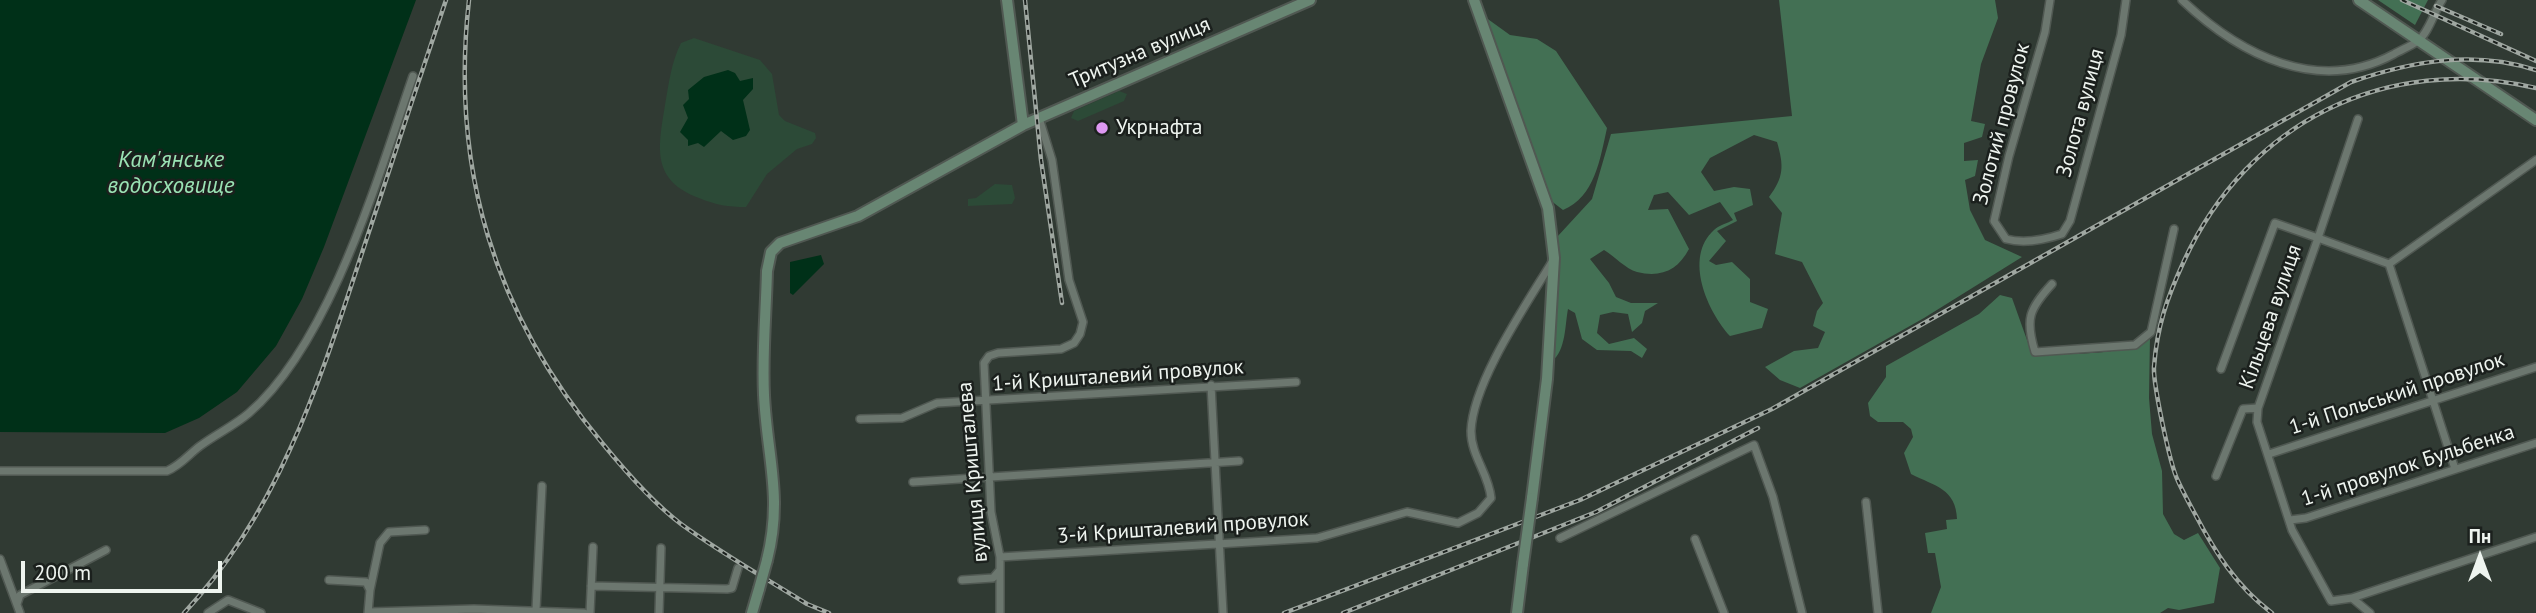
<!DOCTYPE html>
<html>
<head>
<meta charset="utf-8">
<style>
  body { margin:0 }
  #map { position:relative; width:2536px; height:613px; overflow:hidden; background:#303a33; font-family:"PT Sans",sans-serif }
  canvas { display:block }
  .north { position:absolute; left:2445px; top:522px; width:70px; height:70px; -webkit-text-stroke:5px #1b201d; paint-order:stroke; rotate:0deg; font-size:19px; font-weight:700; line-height:28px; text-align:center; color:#eef4ef }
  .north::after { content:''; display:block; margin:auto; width:24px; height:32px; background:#eef4ef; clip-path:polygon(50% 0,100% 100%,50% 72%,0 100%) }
  .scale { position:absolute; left:21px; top:561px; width:201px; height:32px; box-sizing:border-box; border:4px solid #eef4ef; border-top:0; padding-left:9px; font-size:21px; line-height:24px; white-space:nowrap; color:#eef4ef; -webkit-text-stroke:5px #1b201d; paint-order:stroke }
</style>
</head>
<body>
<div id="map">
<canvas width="2536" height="613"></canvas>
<div class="north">Пн</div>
<div class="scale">200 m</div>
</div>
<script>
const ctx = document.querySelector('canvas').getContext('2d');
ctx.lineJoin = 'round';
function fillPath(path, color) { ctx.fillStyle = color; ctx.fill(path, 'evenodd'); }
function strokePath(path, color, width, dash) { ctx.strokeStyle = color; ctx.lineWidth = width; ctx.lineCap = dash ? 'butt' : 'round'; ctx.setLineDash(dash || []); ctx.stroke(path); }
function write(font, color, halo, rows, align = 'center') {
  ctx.font = font + ' "PT Sans",sans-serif'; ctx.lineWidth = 5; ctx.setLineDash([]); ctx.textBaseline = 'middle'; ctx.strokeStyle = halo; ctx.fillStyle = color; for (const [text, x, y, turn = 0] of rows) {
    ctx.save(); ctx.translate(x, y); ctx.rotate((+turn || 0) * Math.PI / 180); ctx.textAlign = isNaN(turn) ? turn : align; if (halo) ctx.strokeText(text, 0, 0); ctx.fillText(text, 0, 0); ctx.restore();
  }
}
fillPath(new Path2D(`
  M694 38 760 60 772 74 779 115 785 121 815 133 816 138 812 144 797 149 767 174 746 207C728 207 716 205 699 198 651 180 658 148 665 105 669 83 671 63 681 43Z
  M1119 91 1127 94 1124 101 1078 121 1071 118 1074 111Z
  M995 184 1012 185 1015 198 1012 204 968 206V199L976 198Z`), '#2c4a37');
fillPath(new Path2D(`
  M1779 0H1995L1998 18 1981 64 1971 121 1985 124 1982 137 1964 143V161L1978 160 1975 176 1965 180 1970 210 1985 240 2022 257 1924 318 1800 388 1780 380 1765 367 1794 351 1818 348 1825 332 1813 326 1817 311 1823 303 1802 262 1775 254 1782 213 1769 197C1784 177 1784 166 1777 142L1754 135 1710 158 1701 172 1714 191 1734 187 1750 189 1753 205 1734 213 1737 221 1717 231 1726 241 1709 261 1716 265 1732 262 1750 279V302L1768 309 1762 328 1730 336C1708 312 1683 258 1714 230 1719 225 1728 223 1733 220L1720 202 1689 215 1668 192 1654 195 1648 210 1668 209 1689 249C1678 270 1661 278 1637 272 1626 269 1614 256 1604 250L1590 259 1609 283 1616 297 1631 303H1658L1645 311 1642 323 1632 332 1628 314 1613 312 1600 315 1597 333 1609 344 1634 338 1647 349 1642 358 1631 351 1597 350 1582 339 1575 313 1568 309C1565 324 1566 351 1552 361L1557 237 1592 199 1611 134 1792 116Z
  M2378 0H2428L2415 25Z
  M1485 17 1510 35 1537 39 1556 51 1607 128C1600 159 1595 197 1563 210L1550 200Z
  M2000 295 2012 298 2032 354C2063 353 2128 358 2150 336L2149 398 2152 434 2162 471 2163 514 2174 534 2184 540 2198 533 2220 568 2214 603 2179 610 2168 608 2160 613H1931L1941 587 1935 553H1928L1925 533 1947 529 1946 520 1957 519C1956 489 1935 486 1911 474L1904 453 1913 437 1911 429 1903 422H1878L1870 416 1868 403 1886 377V366L1979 314Z`), '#437054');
fillPath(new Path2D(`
  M0 0H416L324 247 302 299 276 346 237 392 199 418 165 433 0 432Z
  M728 70 735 73 740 81 753 78V89L743 100 750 130 746 136 733 140 721 131 704 147 698 143 688 146V140L680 132 688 118 683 105 689 99 688 90 704 77Z
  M821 255 824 264 793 295 790 293V262Z`), '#003018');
const street = new Path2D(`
  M2050 0 2045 32 2009 156 1994 221 2006 239C2024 244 2044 240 2062 234L2070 221 2121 35 2126 0
  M2182 0C2240 55 2318 95 2394 54 2401 50 2411 46 2418 41 2429 32 2434 12 2442 0
  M2389 264 2455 469
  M2052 284C2029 309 2025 319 2035 352L2135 345 2151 332 2174 229
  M2221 369 2275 223 2318 238 2358 119
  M1211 385 1223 613
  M860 419 902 418 937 403 1296 382
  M2269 454 2536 367
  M0 471H167C181 465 188 455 200 446 216 434 234 426 249 413 330 343 378 177 413 76
  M2216 476 2243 409 2258 408
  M913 482 1239 461
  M1866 502 1878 613
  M2290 520 2306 518 2536 443
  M1560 538 1754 445 1773 497 1802 613
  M1695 539 1724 613
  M1000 557 1317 538 1407 512 1458 523 1478 513 1491 498C1489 474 1471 456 1471 431 1473 382 1526 305 1552 262
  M0 559 20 613
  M329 580 366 582 370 590 368 613
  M962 580 993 578 999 571
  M591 586 727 589 732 588 738 568
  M370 590 380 543 389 532 425 530
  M2352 598 2536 537
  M17 604 20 595 106 550
  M536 610 542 486
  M369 612 474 609 584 613
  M208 613 228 600 261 613
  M590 613 593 547
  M659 613 661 548
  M1000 613V557L991 512 984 363 989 356 998 353 1061 349 1074 343 1080 334 1083 322 1069 280 1052 160 1039 118
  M2370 613 2352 598 2331 601 2292 530 2257 422 2258 408 2318 238 2389 264 2536 160`);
const secondary = new Path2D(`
  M1007 0 1023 125
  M1474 0 1548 208 1554 258 1547 379 1532 498
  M2359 0 2536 120
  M767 560C783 497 767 457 764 395 762 354 766 312 767 271L771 252 780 243 858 216 1023 125 1310 0
  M752 613 759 589
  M1517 613 1523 564`);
strokePath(street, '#505852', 10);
strokePath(secondary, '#505852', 14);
strokePath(street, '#6c776f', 7);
strokePath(secondary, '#688673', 10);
const rail = new Path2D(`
  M469 0C450 168 494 314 603 444 626 472 652 502 681 524 721 553 765 578 807 604L829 613
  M1025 0 1041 160 1062 303
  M2402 0 2536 61
  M2436 6 2501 34
  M184 613C278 513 319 384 361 256 389 171 417 85 446 0
  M1284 613 1580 500 1772 409 2351 82C2412 61 2473 50 2536 70
  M1343 613 1596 512 1758 428
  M2272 613C2236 586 2215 552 2195 514 2189 503 2183 492 2178 481 2170 465 2153 384 2154 367 2157 326 2167 298 2184 261 2248 122 2386 53 2536 88`);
strokePath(rail, '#9fa7a1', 4.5);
strokePath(rail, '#1b201d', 2, [5]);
const secondaryBridge = new Path2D(`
  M1523 564 1532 498
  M759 589 767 560`);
strokePath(secondaryBridge, '#505852', 14, []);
strokePath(secondaryBridge, '#688673', 10);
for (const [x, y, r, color] of [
  [1102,128,7,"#de98f2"]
]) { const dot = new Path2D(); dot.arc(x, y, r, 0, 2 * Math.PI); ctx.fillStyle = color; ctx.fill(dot); strokePath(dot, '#1b201d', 2.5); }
write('21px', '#eef4ef', '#1b201d', [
  ["Тритузна вулиця",1140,53,-23],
  ["Золота вулиця",2081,113,-75],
  ["Золотий провулок",2002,124,-75],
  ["Кільцева вулиця",2271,317,-71],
  ["1-й Кришталевий провулок",1118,376,-4],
  ["1-й Польський провулок",2397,394,-18],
  ["1-й провулок Бульбенка",2408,466,-18],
  ["вулиця Кришталева",973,472,-95],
  ["3-й Кришталевий провулок",1183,528,-4]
]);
write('21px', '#eef4ef', '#1b201d', [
  ["Укрнафта",1116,128]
], 'left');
write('italic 23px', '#9ae3b4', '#1b201d', [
  ["Кам'янське",171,160],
  ["водосховище",171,186]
]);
</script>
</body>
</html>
